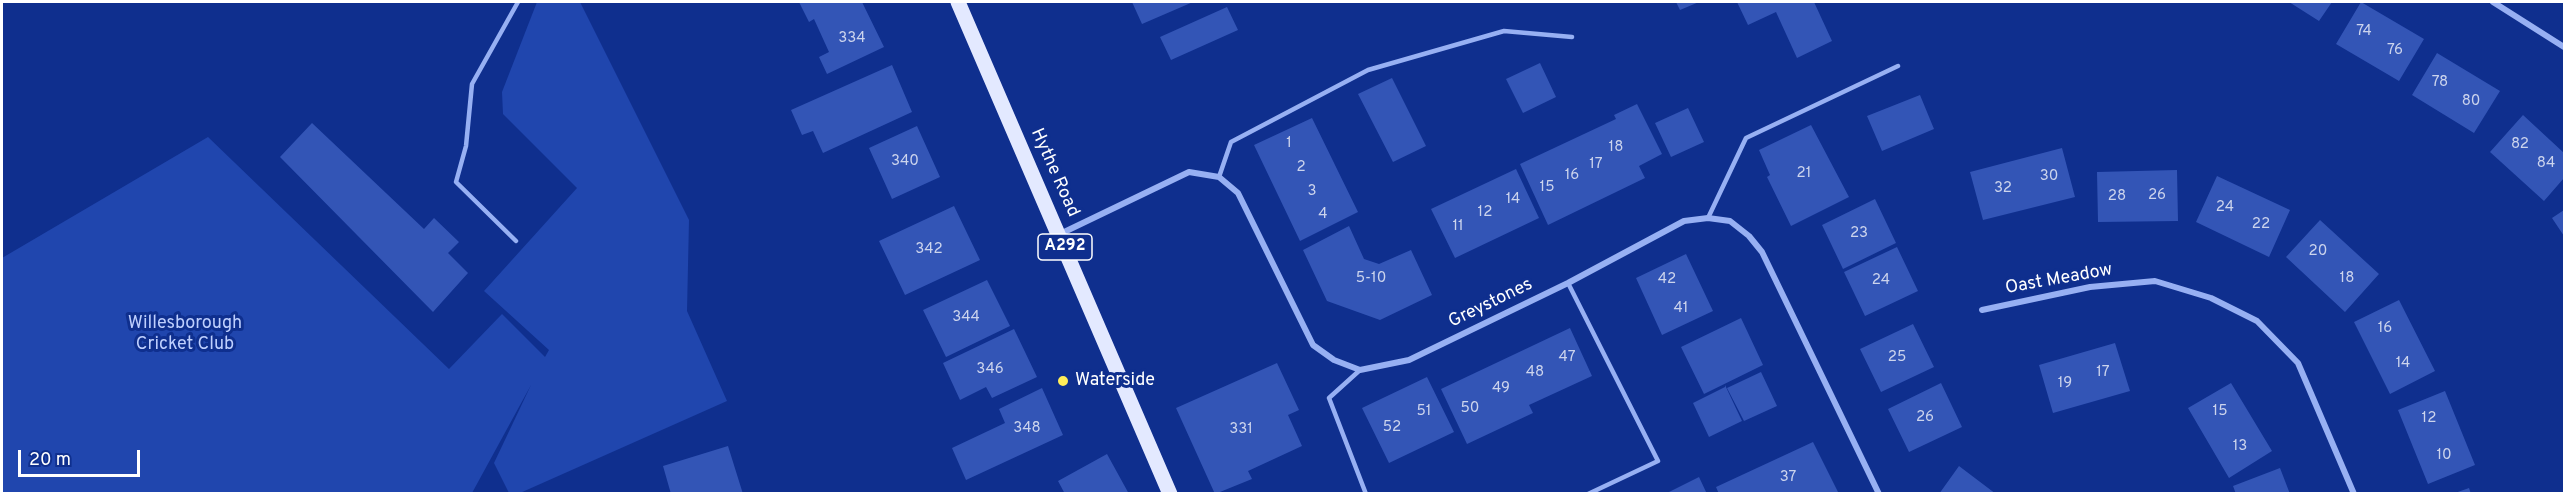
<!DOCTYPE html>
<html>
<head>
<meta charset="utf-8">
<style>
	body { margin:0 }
	#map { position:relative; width:2566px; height:495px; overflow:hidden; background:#0f2f8e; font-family:Overpass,sans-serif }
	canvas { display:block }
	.frame { position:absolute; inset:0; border:3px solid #fff; pointer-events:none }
	.scale { position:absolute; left:18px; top:450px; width:122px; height:27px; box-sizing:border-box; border:3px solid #fff; border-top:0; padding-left:8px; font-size:18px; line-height:21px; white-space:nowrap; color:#fff; -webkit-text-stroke:4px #0f2f8e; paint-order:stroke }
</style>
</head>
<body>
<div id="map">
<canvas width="2566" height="495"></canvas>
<div class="frame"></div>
<div class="scale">20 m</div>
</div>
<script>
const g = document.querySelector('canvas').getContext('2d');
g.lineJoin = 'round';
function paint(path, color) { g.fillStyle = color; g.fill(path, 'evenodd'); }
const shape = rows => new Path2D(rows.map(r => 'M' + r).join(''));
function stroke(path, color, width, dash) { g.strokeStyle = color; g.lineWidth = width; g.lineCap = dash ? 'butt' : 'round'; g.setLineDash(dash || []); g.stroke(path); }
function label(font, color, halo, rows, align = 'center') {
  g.font = font + ' Overpass,sans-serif'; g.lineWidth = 6; g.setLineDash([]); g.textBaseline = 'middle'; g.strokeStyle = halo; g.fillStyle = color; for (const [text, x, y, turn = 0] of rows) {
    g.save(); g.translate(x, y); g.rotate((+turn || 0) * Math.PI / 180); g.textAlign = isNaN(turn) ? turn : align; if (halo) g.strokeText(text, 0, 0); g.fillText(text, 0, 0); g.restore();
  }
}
paint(shape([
	[537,2,580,2,689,220,687,311,727,401,520,493,509,493,494,463,531,385,472,493,2,493,2,258,208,137,449,369,502,314,545,357,549,350,484,291,577,188,503,114,502,92]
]), '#2046ae');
paint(shape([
	[799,2,862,2,884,47,827,74,819,57,829,52,814,19,809,22],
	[1132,2,1193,2,1142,24],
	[1676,2,1699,2,1680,10],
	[1737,2,1814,2,1832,41,1797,58,1776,12,1748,25],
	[2289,2,2332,2,2319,21],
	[2361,2,2424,39,2399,81,2336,44],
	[1227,7,1238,30,1171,60,1160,37],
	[2437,53,2500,91,2474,133,2412,95],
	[1540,63,1556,97,1523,113,1506,79],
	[892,65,912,112,823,153,813,131,802,135,791,110],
	[1392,78,1426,146,1393,162,1358,94],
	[1920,95,1934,129,1882,151,1867,116],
	[1637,104,1662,154,1639,166,1645,178,1548,225,1520,164,1616,119,1614,115],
	[1688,108,1704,142,1671,157,1655,123],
	[2523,115,2564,153,2564,178,2544,201,2490,152],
	[1312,118,1358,212,1300,241,1254,145],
	[312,123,424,229,434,218,459,242,448,253,468,273,433,312,280,157],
	[1811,125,1849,197,1791,226,1767,177,1770,175,1759,150],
	[917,126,940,177,892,199,869,148],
	[2062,148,2075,197,1983,220,1970,172],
	[1516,169,1539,218,1455,258,1431,209],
	[2177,170,2178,221,2098,222,2097,172],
	[2217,176,2290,210,2269,257,2196,222],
	[1875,199,1896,243,1843,269,1822,225],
	[954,206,980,260,905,295,879,241],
	[2564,210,2564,236,2552,218],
	[2320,220,2379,274,2345,312,2286,257],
	[1349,226,1364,259,1379,264,1411,250,1432,295,1380,320,1327,301,1303,250],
	[1897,247,1918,291,1865,316,1844,272],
	[1686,254,1713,311,1662,335,1636,278],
	[987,280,1010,326,946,357,923,310],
	[2399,300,2435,371,2390,394,2354,322],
	[1741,318,1763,365,1704,394,1681,347],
	[1913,324,1934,367,1881,392,1860,349],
	[1570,328,1592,376,1529,405,1533,413,1467,444,1441,389],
	[1014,329,1037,377,992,398,986,387,960,400,943,363],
	[2115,343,2130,391,2053,413,2039,365],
	[1277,363,1299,410,1288,415,1302,446,1248,471,1252,479,1215,494,1176,408],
	[1761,372,1777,406,1744,421,1727,388],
	[1427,377,1454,432,1389,463,1362,408],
	[1941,383,1962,427,1909,452,1888,409],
	[2231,383,2272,451,2229,478,2188,408],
	[1725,385,1742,421,1709,437,1693,403,1725,387],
	[1042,388,1063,435,966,480,952,448,1005,423,999,409],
	[2445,391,2475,465,2428,484,2398,410],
	[1813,442,1839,494,1719,494,1716,487],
	[728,446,743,494,671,494,663,466],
	[1107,454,1129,494,1065,494,1058,481],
	[1959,466,1996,494,1939,494],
	[2280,468,2290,494,2236,494,2233,486],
	[1699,477,1707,494,1665,494],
	[2469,488,2471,494,2455,494,2455,493]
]), '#3355b6');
stroke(shape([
	[1219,177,1231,142,1368,70,1504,31,1572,37],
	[1708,218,1746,138,1898,66],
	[516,241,456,182,466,146,472,84,518,2],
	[1568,283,1658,461,1588,494],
	[1360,370,1329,398,1366,494]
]), '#97b0f3', 4.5);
stroke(shape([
	[2493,2,2564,47],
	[1060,234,1189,172,1219,177,1238,193,1313,345,1334,360,1360,370,1409,360,1568,283,1684,221,1708,218,1730,221,1749,236,1762,252,1879,494],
	[1982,310,2090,287,2155,281,2211,298,2257,321,2298,363,2354,494]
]), '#97b0f3', 6);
stroke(shape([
	[958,2,1170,494]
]), '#e3e9ff', 15);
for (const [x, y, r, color] of [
	[1063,381,6,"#ffed59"]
]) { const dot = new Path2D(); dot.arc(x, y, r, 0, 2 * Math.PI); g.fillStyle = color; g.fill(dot); stroke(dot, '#0f2f8e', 2); }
label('15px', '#ccd4ed', null, [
	["74",2364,32],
	["334",852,39],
	["76",2395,51],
	["78",2440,83],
	["80",2471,102],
	["1",1289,144],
	["82",2520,145],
	["18",1616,148],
	["340",905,162],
	["84",2546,164],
	["17",1596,165],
	["2",1301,168],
	["21",1804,174],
	["16",1572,176],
	["30",2049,177],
	["15",1547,188],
	["32",2003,189],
	["3",1312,192],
	["26",2157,196],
	["28",2117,197],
	["14",1513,200],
	["24",2225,208],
	["12",1485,213],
	["4",1323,215],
	["22",2261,225],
	["11",1458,227],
	["23",1859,234],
	["342",929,250],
	["20",2318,252],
	["5-10",1371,279],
	["18",2347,279],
	["42",1667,280],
	["24",1881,281],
	["41",1681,309],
	["344",966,318],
	["16",2385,329],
	["47",1567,358],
	["25",1897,358],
	["14",2403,364],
	["346",990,370],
	["48",1535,373],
	["17",2103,373],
	["19",2065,384],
	["49",1501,389],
	["50",1470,409],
	["51",1424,412],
	["15",2220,412],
	["26",1925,418],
	["12",2429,419],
	["52",1392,428],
	["348",1027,429],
	["331",1241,430],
	["13",2240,447],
	["10",2444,456],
	["37",1788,478]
]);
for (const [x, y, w] of [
	[1065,247,54]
]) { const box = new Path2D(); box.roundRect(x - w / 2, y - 13, w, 26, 4.5); g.fillStyle = '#0f2f8e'; g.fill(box); stroke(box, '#fff', 1.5); }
label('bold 16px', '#fff', null, [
	["A292",1065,247]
]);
label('18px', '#fff', '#0f2f8e', [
	["Hythe Road",1054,173,66],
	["Oast Meadow",2059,280,-10],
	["Greystones",1491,304,-26]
]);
label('18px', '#becffe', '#0f2f8e', [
	["Willesborough",185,324],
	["Cricket Club",185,345]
]);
label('18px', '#fff', '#0f2f8e', [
	["Waterside",1075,381]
], 'left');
</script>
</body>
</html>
